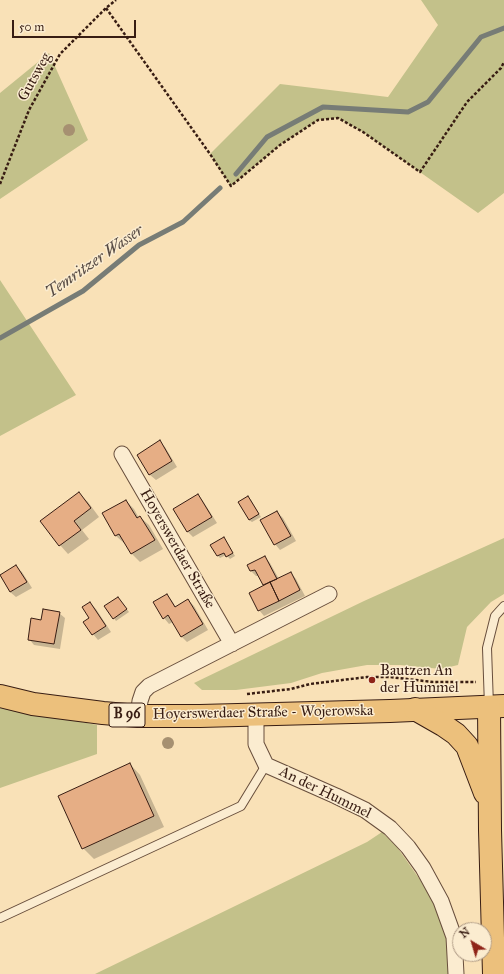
<!DOCTYPE html>
<html>
<head>
<meta charset="utf-8">
<style>
	body { margin:0 }
	#map { position:relative; width:504px; height:974px; overflow:hidden; background:#f9e1b7; font-family:"IM FELL Great Primer",serif }
	canvas { display:block }
	.north { position:absolute; left:452px; top:922px; width:40px; height:40px; box-sizing:border-box; background:#fbecd0; border:1px solid #ad9984; border-radius:50%; rotate:322deg; font-size:11px; font-weight:700; line-height:16px; text-align:center; color:#381d13 }
	.north::after { content:''; display:block; margin:auto; width:14px; height:18px; background:#8f2418; clip-path:polygon(50% 0,100% 100%,50% 72%,0 100%) }
	.scale { position:absolute; left:12px; top:20px; width:124px; height:18px; box-sizing:border-box; border:2px solid #381d13; border-top:0; padding-left:5px; font-size:12px; line-height:14px; white-space:nowrap; color:#381d13; -webkit-text-stroke:3px #fbecd0; paint-order:stroke }
</style>
</head>
<body>
<div id="map">
<canvas width="504" height="974"></canvas>
<div class="north">N</div>
<div class="scale">50 m</div>
</div>
<script>
const g = document.querySelector('canvas').getContext('2d');
g.lineJoin = 'round';
function paint(path, color) { g.fillStyle = color; g.fill(path, 'evenodd'); }
const shape = rows => new Path2D(rows.map(r => 'M' + r).join(''));
function stroke(path, color, width, dash) { g.strokeStyle = color; g.lineWidth = width; g.lineCap = dash ? 'butt' : 'round'; g.setLineDash(dash || []); g.stroke(path); }
function label(font, color, halo, rows, align = 'center') {
  g.font = font + ' "IM FELL Great Primer",serif'; g.lineWidth = 3; g.setLineDash([]); g.textBaseline = 'middle'; g.strokeStyle = halo; g.fillStyle = color; for (const [text, x, y, turn = 0] of rows) {
    g.save(); g.translate(x, y); g.rotate((+turn || 0) * Math.PI / 180); g.textAlign = isNaN(turn) ? turn : align; if (halo) g.strokeText(text, 0, 0); g.fillText(text, 0, 0); g.restore();
  }
}
paint(shape([
	[421,0,504,0,504,193,478,213,363,132,338,118,318,120,280,145,231,186,210,154,280,84,388,97,438,25],
	[49,53,88,140,0,199,0,93],
	[0,280,76,395,0,436],
	[504,538,504,594,491,602,467,627,458,665,441,669,400,665,367,665,322,673,291,683,236,690,202,690,194,683,364,601],
	[0,706,97,725,97,754,0,788],
	[382,832,397,847,435,901,447,934,448,974,95,974,367,842]
]), '#c3c18a');
paint(shape([
	[159,442,165,447,177,467,156,480,150,475,138,455],
	[79,494,88,502,99,517,82,530,89,539,68,554,60,545],
	[198,495,203,501,217,523,193,537,188,532,174,509],
	[248,497,251,500,261,517,252,522,249,520,239,503],
	[126,501,134,509,139,518,140,517,149,525,163,549,140,562,132,554,126,544,125,544,116,536,104,514],
	[277,512,283,518,296,541,280,550,275,544],
	[224,538,226,541,235,556,230,559,226,555,220,558,218,556,211,545],
	[265,557,270,563,279,579,291,573,296,579,305,596,264,616,259,610,264,586,259,576,256,576,250,570],
	[16,567,22,572,32,588,16,597,10,592],
	[167,595,172,601,176,607,188,600,194,606,208,630,187,642,181,636,173,622,169,624,164,618],
	[118,598,129,612,116,621,114,618],
	[90,603,96,609,111,632,98,640,93,634,90,618],
	[59,613,65,618,60,649,34,645,29,639,42,621],
	[130,764,140,775,164,827,94,859,83,848]
]), '#0003');
stroke(shape([
	[236,174,267,137,323,107,408,112,428,102,481,37,504,28],
	[0,338,83,291,139,245,183,222,220,188]
]), '#777c76', 5);
const building = shape([
	[160,440,172,461,149,475,137,455,160,440],
	[79,492,91,508,74,521,81,530,59,546,40,521,79,492],
	[198,494,212,517,187,532,173,509,198,494],
	[248,496,259,514,249,520,238,502,248,496],
	[126,500,137,518,140,516,155,540,131,554,119,534,115,536,102,513,126,500],
	[277,511,291,536,274,545,260,520,277,511],
	[224,537,233,553,226,557,224,553,217,556,210,545,224,537],
	[265,556,277,579,263,585,255,570,250,571,247,565,265,556],
	[16,565,27,582,10,592,0,575,16,565],
	[291,572,300,590,279,601,270,582,291,572],
	[270,582,279,601,258,611,249,593,270,582],
	[167,594,175,607,188,599,203,624,181,637,168,615,163,619,153,602,167,594],
	[118,597,127,609,113,619,104,606,118,597],
	[90,602,106,626,92,635,83,622,89,618,82,607,90,602],
	[43,609,60,612,54,644,28,640,31,618,41,620,43,609],
	[130,763,154,816,82,849,58,796,130,763]
]);
paint(building, '#e6ae85');
stroke(building, '#381d13', 1);
const service = shape([
	[489,706,487,648,495,616,504,606],
	[0,918,241,806,266,765]
]);
const minor = shape([
	[122,454,232,644],
	[256,714,256,744,266,765,336,796,365,810,390,828,408,847,423,868,441,901,454,937,456,974],
	[138,716,140,701,143,692,149,686,329,594]
]);
const primary = shape([
	[0,696,33,704,103,713,138,716,200,716,390,711,504,706]
]);
const motorway = shape([
	[489,707,490,830,494,974],
	[415,709,443,725,456,734,467,746,485,793]
]);
stroke(service, '#684e3c', 10);
stroke(minor, '#684e3c', 17);
stroke(primary, '#381d13', 24);
stroke(motorway, '#381d13', 24);
stroke(shape([
	[106,8,210,154,231,186,280,145,318,120,338,118,363,132,420,172,467,102,501,68,504,62],
	[0,184,29,110,60,54,106,8,116,0],
	[247,694,291,689,310,684,367,677,390,677,433,682,476,682]
]), '#381d13', 2.5, [3, 2]);
stroke(service, '#fbecd0', 8);
stroke(minor, '#fbecd0', 15);
stroke(primary, '#ecc07c', 22);
stroke(motorway, '#ecc07c', 22);
g.fillStyle = '#a69071';
for (const [x, y] of [
	[69,130],
	[168,743]
]) { g.beginPath(); g.arc(x, y, 6, 0, 2 * Math.PI); g.fill(); }
for (const [x, y, r, color] of [
	[372,680,4,"#8f2418"]
]) { const dot = new Path2D(); dot.arc(x, y, r, 0, 2 * Math.PI); g.fillStyle = color; g.fill(dot); stroke(dot, '#fbecd0', 1.5); }
for (const [x, y, w] of [
	[127,715,36]
]) { const box = new Path2D(); box.roundRect(x - w / 2, y - 12, w, 24, 3); g.fillStyle = '#fbecd0'; g.fill(box); stroke(box, '#381d13', 1); }
label('bold 14px', '#381d13', null, [
	["B 96",127,715]
]);
label('15px', '#381d13', '#fbecd0', [
	["Gutsweg",35,77,-61],
	["Hoyerswerdaer Straße",177,549,60],
	["Hoyerswerdaer Straße - Wojerowska",263,713,-1],
	["An der Hummel",325,793,26]
]);
label('15px', '#381d13', '#fbecd0', [
	["Bautzen An",380,671],
	["der Hummel",380,688]
], 'left');
label('italic 16px', '#584c45', '#fbecd0', [
	["Temritzer Wasser",95,262,-35]
]);
</script>
</body>
</html>
